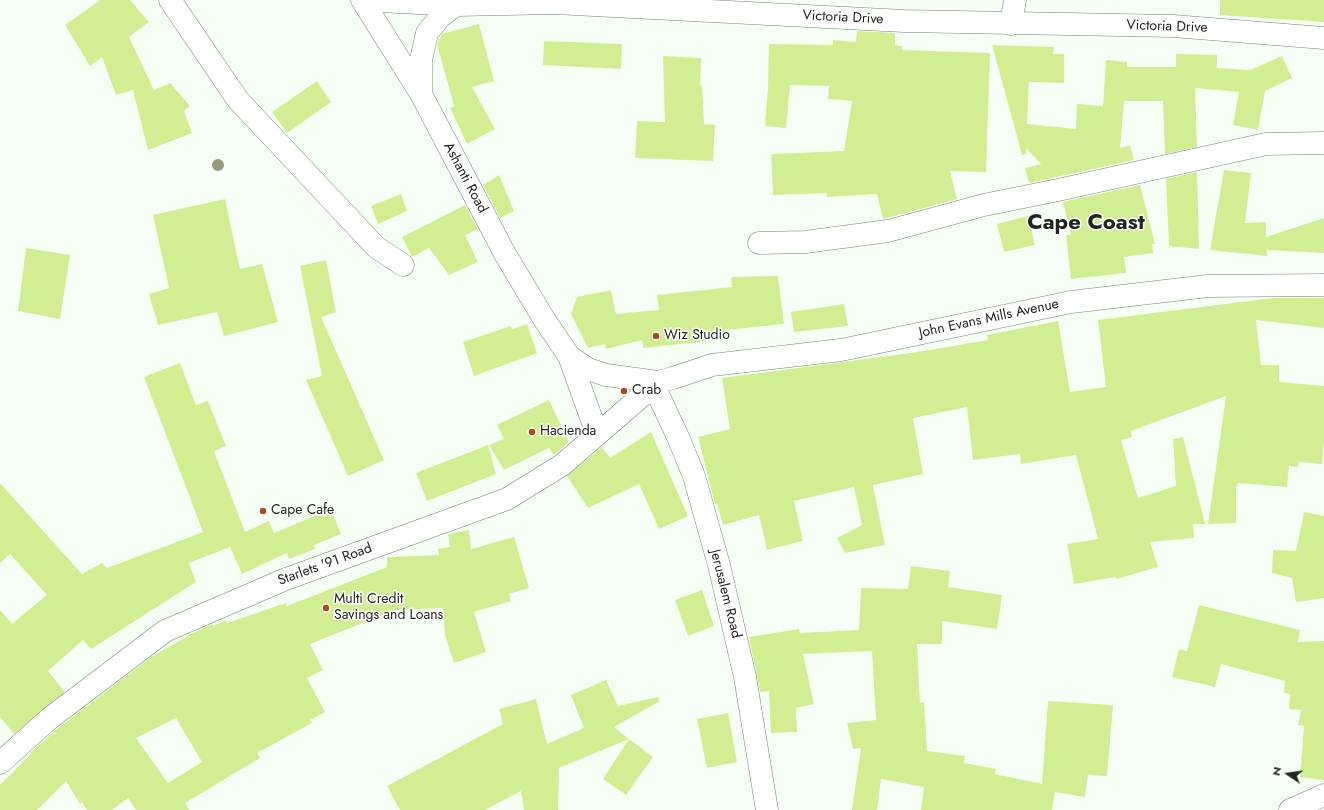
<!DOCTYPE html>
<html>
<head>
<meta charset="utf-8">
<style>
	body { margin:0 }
	#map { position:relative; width:1324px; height:810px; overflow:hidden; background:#f5fff4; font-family:Jost,sans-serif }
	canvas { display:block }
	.north { position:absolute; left:1268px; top:754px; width:40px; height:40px; -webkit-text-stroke:3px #fff; paint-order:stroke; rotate:283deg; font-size:11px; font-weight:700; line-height:16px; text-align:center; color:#20261f }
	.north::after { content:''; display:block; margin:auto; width:14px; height:18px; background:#20261f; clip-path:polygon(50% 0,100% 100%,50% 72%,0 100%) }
</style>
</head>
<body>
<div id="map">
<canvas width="1324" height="810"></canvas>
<div class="north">N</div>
</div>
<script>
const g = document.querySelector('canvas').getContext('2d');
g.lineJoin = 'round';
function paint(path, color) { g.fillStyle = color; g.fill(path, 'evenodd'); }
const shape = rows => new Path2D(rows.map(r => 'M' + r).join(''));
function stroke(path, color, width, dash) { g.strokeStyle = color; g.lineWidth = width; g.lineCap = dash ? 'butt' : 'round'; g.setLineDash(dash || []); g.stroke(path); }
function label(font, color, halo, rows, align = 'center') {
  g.font = font + ' Jost,sans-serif'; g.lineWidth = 3; g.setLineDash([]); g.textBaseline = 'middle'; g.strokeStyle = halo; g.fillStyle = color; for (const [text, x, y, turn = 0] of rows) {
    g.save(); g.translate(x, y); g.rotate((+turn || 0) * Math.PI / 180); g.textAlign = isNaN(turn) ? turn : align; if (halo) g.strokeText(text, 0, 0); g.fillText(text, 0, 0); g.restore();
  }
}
paint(shape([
	[100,0,130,0,149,22,129,37,154,90,170,83,190,106,184,111,192,133,148,150,133,90,116,95,102,57,90,66,65,25],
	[1220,0,1324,0,1324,22,1220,15],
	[479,24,494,81,472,87,495,129,467,144,450,108,454,106,437,44,442,34],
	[857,31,895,33,895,45,902,46,902,50,990,53,986,172,950,171,957,199,883,219,877,194,826,197,827,193,773,195,771,154,844,151,852,101,828,99,829,86,790,85,786,128,765,126,768,88,769,44,833,45,833,40,856,42],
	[544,41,622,44,621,69,543,65],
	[992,45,1054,47,1053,54,1064,54,1064,83,1029,82,1027,124,1076,129,1077,104,1103,106,1106,60,1127,62,1127,67,1176,67,1176,54,1217,55,1217,68,1250,70,1282,56,1292,78,1265,91,1258,130,1233,125,1239,92,1195,88,1197,147,1165,154,1163,101,1124,101,1120,148,1130,145,1134,160,1029,183,1025,168,1041,164,1026,148,1026,154,1022,155],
	[663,56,701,58,700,86,702,85,704,124,715,125,713,161,635,158,637,121,665,122],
	[317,81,331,102,287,133,272,112],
	[1224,170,1251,173,1245,223,1266,222,1266,237,1324,218,1324,253,1267,250,1267,256,1210,250],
	[1197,172,1199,249,1169,246,1166,179],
	[499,175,514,211,500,218,483,185],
	[1140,185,1155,244,1152,244,1153,253,1124,257,1126,273,1071,279,1066,235,1071,235,1063,202],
	[401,194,407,211,378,224,371,206],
	[225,199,240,269,262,264,278,322,224,336,217,312,158,325,149,294,169,288,153,215],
	[465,205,478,229,465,235,478,262,449,275,429,248,412,257,402,237],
	[1028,216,1035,245,1004,252,997,224],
	[26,248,70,255,60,319,18,311],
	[326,260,336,312,321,317,384,460,348,476,306,380,322,376,300,266],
	[778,276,784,324,726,330,727,339,643,348,642,340,606,349,605,344,588,348,571,314,577,297,611,290,616,314,659,310,657,295,732,287,731,277],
	[1273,298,1324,298,1324,328,1256,320,1261,365,1279,365,1279,382,1324,386,1324,439,1322,464,1299,462,1298,467,1289,466,1287,487,1238,483,1238,486,1236,486,1236,523,1208,524,1226,396,1131,431,1132,437,1121,440,1138,498,1176,486,1173,439,1183,437,1205,524,1193,524,1194,538,1150,542,1158,567,1116,579,1116,577,1074,584,1067,544,1098,539,1076,455,1021,464,1020,454,973,460,967,407,913,418,923,474,873,485,885,545,845,553,837,538,862,525,854,487,794,501,803,541,767,550,759,515,723,525,717,503,715,504,698,437,730,429,722,378,918,352,988,340,987,335,1058,321,1070,392,1106,387,1098,320],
	[844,304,848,326,794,332,791,312],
	[527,324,537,353,474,376,463,342,511,326,512,329],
	[180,363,196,405,208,401,226,446,214,451,245,532,269,521,274,533,331,509,341,534,314,545,315,549,289,559,287,553,242,574,230,547,189,563,196,582,91,649,83,640,48,671,65,692,14,734,0,717,0,610,12,624,47,595,10,554,0,563,0,483,82,574,102,563,107,568,203,532,144,377],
	[549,400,569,442,554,455,549,448,504,470,489,445,504,439,497,425],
	[651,432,688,516,659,529,639,484,588,508,567,476,602,447,610,458],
	[488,445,496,474,427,501,416,473],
	[1304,512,1324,516,1324,598,1296,602,1292,578,1272,573,1273,550,1296,551],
	[469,530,471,549,514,537,529,588,509,594,511,601,474,612,486,652,454,663,445,636,443,608,395,610,310,644,323,670,307,678,325,712,310,720,312,723,257,753,260,758,185,803,189,810,136,810,128,798,112,810,87,810,82,802,80,804,66,781,37,810,0,810,0,785,31,754,30,753,57,729,151,657,197,631,212,624,213,626,226,620,227,623,286,603,287,606,387,567,387,557,439,555,438,549,450,547,448,534],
	[176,718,202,762,168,783,136,738],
	[911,566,950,571,948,587,1002,595,997,629,942,621,942,644,917,644,920,703,924,702,927,751,965,756,964,763,996,769,995,774,1042,784,1048,701,1113,705,1107,776,1088,775,1085,797,1055,792,1052,810,921,810,924,787,881,779,877,810,852,810,861,748,853,749,847,723,876,720,872,651,803,654,814,704,796,708,797,732,771,733,769,691,760,692,749,637,799,629,800,633,859,630,861,588,908,589],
	[702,590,714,626,688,636,675,600],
	[1199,605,1300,630,1298,642,1324,641,1324,780,1300,777,1304,726,1298,725,1301,710,1289,709,1290,694,1284,693,1285,681,1221,664,1215,687,1172,677,1179,649,1187,651],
	[606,680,618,706,658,697,660,701,614,727,629,739,559,768,558,810,524,810,521,791,485,810,400,810,387,786,503,724,499,709,536,699,547,744,584,728,571,695],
	[728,713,737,762,707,768,697,719],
	[629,739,653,757,626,795,603,779]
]), '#d2ee92');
const minor = shape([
	[170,0,238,100,376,247,403,265],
	[1011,24,1015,0],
	[759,243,805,242,888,231,984,205,1058,190,1266,144,1324,143],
	[654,386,678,437,694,476,719,565,745,677,767,810],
	[1290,810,1324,795]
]);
const tertiary = shape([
	[362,0,421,94,505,254,544,319,569,356,588,369,606,375,658,382,673,378,712,365,841,350,1071,302,1208,286,1324,285],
	[362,0,456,5,555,3,904,21,1173,26,1324,38],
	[421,94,421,60,427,33,440,17,456,5],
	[569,356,597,434],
	[0,763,49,719,165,631,286,579,507,499,562,465,658,382]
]);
stroke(minor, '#768575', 23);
stroke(tertiary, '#768575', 23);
stroke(minor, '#fff', 22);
stroke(tertiary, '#fff', 22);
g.fillStyle = '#989a7e';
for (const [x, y] of [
	[218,165]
]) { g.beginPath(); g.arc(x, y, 6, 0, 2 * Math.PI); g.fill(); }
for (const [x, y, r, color] of [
	[656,336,4,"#af491e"],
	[624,391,4,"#af491e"],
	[532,432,4,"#af491e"],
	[263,511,4,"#af491e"],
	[326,608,4,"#af491e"]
]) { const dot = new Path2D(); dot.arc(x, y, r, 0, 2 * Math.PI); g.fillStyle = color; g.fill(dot); stroke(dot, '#fff', 1.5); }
label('14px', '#20261f', '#fff', [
	["Victoria Drive",843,18,3],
	["Victoria Drive",1167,27,2],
	["Ashanti Road",465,178,62],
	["John Evans Mills Avenue",989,319,-12],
	["Starlets '91 Road",325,565,-20],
	["Jerusalem Road",725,594,76]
]);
label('14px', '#20261f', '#fff', [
	["Wiz Studio",664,336],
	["Crab",632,391],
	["Hacienda",540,432],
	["Cape Cafe",271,511],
	["Multi Credit",334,600],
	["Savings and Loans",334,616]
], 'left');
label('bold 22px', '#20261f', '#fff', [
	["Cape Coast",1086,224]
]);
</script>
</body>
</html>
